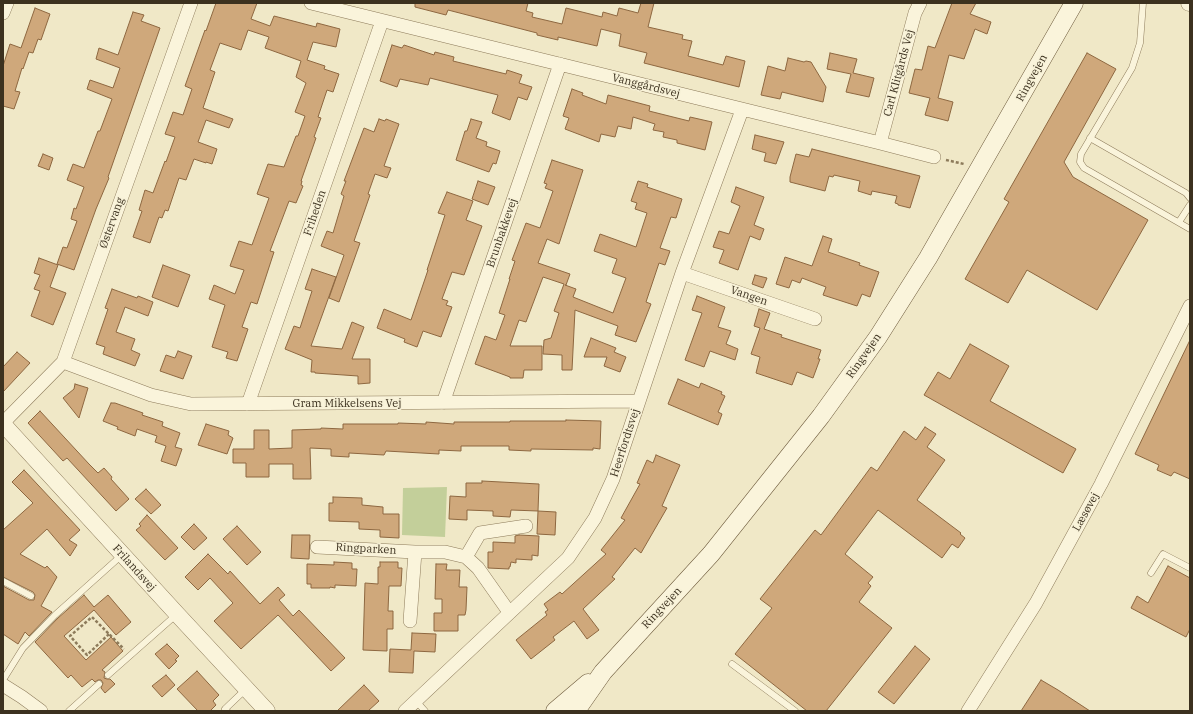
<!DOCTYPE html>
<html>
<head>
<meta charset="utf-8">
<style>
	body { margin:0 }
	#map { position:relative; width:1193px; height:714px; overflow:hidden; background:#f0e8c7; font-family:"IBM Plex Serif",serif }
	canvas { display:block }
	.frame { position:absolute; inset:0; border:4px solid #3c311f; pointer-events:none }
</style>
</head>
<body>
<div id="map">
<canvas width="1193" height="714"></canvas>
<div class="frame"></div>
</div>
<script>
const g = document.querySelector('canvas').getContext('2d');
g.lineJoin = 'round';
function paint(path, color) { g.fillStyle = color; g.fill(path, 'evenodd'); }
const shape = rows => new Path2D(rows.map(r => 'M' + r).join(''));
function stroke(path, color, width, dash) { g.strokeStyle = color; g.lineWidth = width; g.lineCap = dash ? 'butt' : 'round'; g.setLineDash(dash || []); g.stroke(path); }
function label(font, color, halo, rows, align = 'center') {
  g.font = font + ' "IBM Plex Serif",serif'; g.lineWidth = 3; g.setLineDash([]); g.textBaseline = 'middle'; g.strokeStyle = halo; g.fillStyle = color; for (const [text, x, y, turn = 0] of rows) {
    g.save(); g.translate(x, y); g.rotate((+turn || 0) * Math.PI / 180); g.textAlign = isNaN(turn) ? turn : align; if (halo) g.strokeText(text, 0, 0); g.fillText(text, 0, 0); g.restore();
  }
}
paint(shape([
	[447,487,445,537,402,535,403,488]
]), '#c3cf9a');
const building = shape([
	[216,3,257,3,251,19,270,26,274,16,316,27,317,23,340,29,336,47,313,42,307,60,325,66,324,69,339,74,333,92,327,90,318,117,321,118,314,137,316,138,301,181,302,181,301,185,303,186,296,203,289,201,270,251,274,252,257,304,251,302,242,327,248,329,237,361,226,358,228,352,212,347,225,305,209,299,214,285,235,294,244,270,230,266,239,241,252,245,269,198,257,194,268,164,284,167,296,136,298,136,305,116,295,112,306,83,296,77,301,61,265,48,269,37,248,30,241,50,220,43,210,70,215,72,203,108,233,119,229,128,206,120,198,142,217,149,212,164,206,162,206,163,194,159,186,180,179,178,168,211,165,210,162,218,159,217,150,243,133,237,142,211,139,210,145,190,153,193,165,161,166,162,175,137,165,134,173,112,183,115,192,89,185,86,205,30,206,31,216,3],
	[415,3,528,3,526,11,533,13,532,17,562,24,566,8,602,17,603,12,617,16,619,8,638,13,641,3,654,3,648,27,683,35,682,39,692,41,688,56,723,65,726,56,745,61,739,87,644,63,647,53,619,46,621,34,601,29,597,46,558,37,558,40,537,35,537,33,448,10,446,15,415,7,415,3],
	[952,3,976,3,970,14,991,22,987,34,975,29,964,59,949,55,938,98,953,102,948,121,925,115,930,98,909,93,915,69,922,70,928,46,935,48,952,3],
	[35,8,50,14,41,40,38,39,33,53,29,52,23,69,22,68,15,91,20,92,14,109,3,106,3,66,10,44,21,48,35,8],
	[133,12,144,15,141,21,160,28,108,177,109,178,96,209,74,270,57,264,63,247,67,248,77,221,71,219,74,208,76,209,84,187,67,180,73,164,84,168,98,131,100,131,112,99,87,89,90,80,113,88,120,68,96,59,99,48,118,55,133,12],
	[392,45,402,48,404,45,434,55,435,52,454,57,453,61,506,74,507,70,522,75,519,83,532,87,527,100,518,97,510,120,492,113,498,95,430,78,428,85,400,79,397,87,380,81,392,45],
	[830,53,857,59,853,73,874,78,869,97,846,92,851,74,827,69,830,53],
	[1087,53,1116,69,1064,162,1073,177,1148,220,1097,310,1027,270,1008,303,965,279,1009,202,1004,199,1087,53],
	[788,58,804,62,806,61,811,62,826,87,823,102,782,92,780,99,761,95,768,66,785,71,788,58],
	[572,89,583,93,582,95,606,104,608,95,650,106,649,111,689,121,690,117,712,122,705,150,677,143,677,140,663,137,664,132,653,130,655,124,633,117,631,129,618,126,615,137,601,134,599,142,565,129,569,118,563,116,572,89],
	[379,119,385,121,386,119,399,124,384,166,391,168,387,178,375,174,368,194,370,195,354,241,360,243,339,302,329,298,344,255,321,246,327,231,333,233,344,196,341,194,346,181,344,181,364,128,374,132,379,119],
	[471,119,482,122,476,138,487,142,486,146,500,151,496,164,493,163,489,172,456,160,465,131,467,131,471,119],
	[755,135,784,142,776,164,764,161,766,153,752,149,755,135],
	[812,149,920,176,910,208,898,205,898,204,895,203,897,196,872,191,871,195,858,191,860,181,834,175,833,177,829,176,825,191,790,182,790,177,796,154,809,157,812,149],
	[43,154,53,158,49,170,38,166,43,154],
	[552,160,583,170,559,244,547,239,538,263,570,274,566,285,565,285,576,289,573,297,613,313,626,278,612,273,617,259,594,251,600,234,636,247,647,213,635,209,637,203,631,201,638,181,648,184,647,187,682,199,676,218,671,217,660,248,670,251,665,265,659,263,646,302,651,304,636,342,615,335,618,326,575,310,572,370,562,370,562,355,543,354,544,340,551,338,559,313,554,311,564,284,543,277,526,322,519,320,510,346,542,346,542,370,524,370,523,378,510,378,510,377,475,364,485,336,496,340,505,315,499,313,510,279,509,279,515,261,512,260,526,223,540,228,553,191,545,188,547,184,544,183,552,160],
	[478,181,495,187,488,205,472,199,478,181],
	[736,187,764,197,754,225,764,229,760,240,750,236,738,270,719,263,724,250,713,247,719,231,729,234,740,206,731,202,736,187],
	[447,192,473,201,466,220,482,226,464,275,452,272,442,299,448,301,446,305,452,307,441,337,423,331,417,347,404,342,405,339,377,328,384,309,411,320,428,270,427,270,445,215,438,213,447,192],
	[823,236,832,239,828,252,860,263,859,265,879,272,870,297,862,294,857,306,823,295,826,287,802,278,800,283,792,280,789,288,776,284,785,257,812,266,823,236],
	[39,258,58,265,50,287,66,293,53,325,31,316,40,291,34,289,40,275,34,273,39,258],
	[163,265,190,275,178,307,152,297,163,265],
	[312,269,336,277,311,346,342,349,352,322,364,327,352,359,370,359,370,383,358,384,358,376,315,373,315,372,311,372,312,360,285,349,294,326,300,328,312,291,305,289,312,269],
	[755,275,767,278,763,288,752,284,755,275],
	[112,289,137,298,138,296,153,302,148,316,125,307,116,332,135,339,131,350,140,354,135,366,103,354,105,347,96,344,108,309,105,308,112,289],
	[697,296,725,307,718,327,731,331,726,344,738,349,735,360,710,351,704,367,685,360,702,313,692,310,697,296],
	[759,309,770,313,764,329,782,335,781,337,821,350,818,359,820,359,813,378,797,372,792,385,756,373,760,357,751,354,760,328,754,326,759,309],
	[591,338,616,348,614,352,626,357,620,372,604,366,607,357,584,357,591,338],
	[1190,340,1190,479,1174,472,1171,476,1157,470,1159,465,1135,454,1190,340],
	[970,344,1009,366,990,401,1076,449,1063,473,924,395,938,372,950,379,970,344],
	[178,351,192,356,183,379,160,371,166,355,175,358,178,351],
	[17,352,30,363,3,392,3,367,17,352],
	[678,379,699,388,701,383,722,392,721,394,725,396,718,412,722,414,718,425,668,404,678,379],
	[75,384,88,388,79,418,63,398,74,389,75,384],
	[111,403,115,403,143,413,142,415,163,422,162,426,180,433,175,447,182,449,176,466,161,461,166,446,155,442,157,436,137,429,135,436,117,429,118,427,103,421,111,403],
	[40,411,89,464,98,473,104,468,112,477,111,479,129,499,116,511,67,458,63,461,28,423,40,411],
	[566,420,601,421,600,449,593,448,593,450,531,449,531,451,509,450,509,446,461,446,461,451,439,450,439,454,386,451,384,455,349,453,349,457,331,456,331,449,310,448,311,479,293,479,293,464,269,464,269,477,246,477,246,463,233,463,233,449,254,449,254,430,269,430,269,449,292,448,292,430,321,429,321,428,343,429,343,424,398,424,398,423,426,424,426,422,454,424,454,422,510,422,510,421,566,421,566,420],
	[206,424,229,431,228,435,233,438,227,454,198,445,206,424],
	[925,427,936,434,927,447,945,460,917,500,961,533,960,534,965,538,958,548,952,544,942,558,878,510,845,554,873,577,868,583,871,586,859,602,892,628,826,711,807,711,735,654,772,608,760,599,815,530,821,535,871,467,877,471,904,431,916,440,925,427],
	[656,455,680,465,662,506,667,508,641,553,635,548,612,577,615,579,583,609,599,630,587,639,574,621,553,637,555,640,531,659,516,640,547,615,545,612,548,610,544,604,560,592,562,594,606,554,601,550,625,520,621,518,640,484,637,483,647,460,653,463,656,455],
	[24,470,80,530,69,540,77,545,70,556,47,529,20,554,45,568,47,566,57,577,41,606,52,612,29,636,25,632,18,644,3,634,3,586,29,600,34,600,35,595,33,592,3,577,3,530,33,503,12,482,24,470],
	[482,481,539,484,538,511,556,512,555,535,537,534,538,511,511,510,510,517,493,516,493,511,467,510,467,520,449,519,450,496,466,497,466,483,482,483,482,481],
	[146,489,161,505,151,514,135,499,146,489],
	[333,497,362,498,362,505,383,507,383,514,399,514,399,538,380,537,380,530,359,529,359,522,329,521,329,503,333,503,333,497],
	[147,515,178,548,165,560,136,530,141,526,139,524,147,515],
	[194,524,207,538,194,550,181,537,194,524],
	[237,526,261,552,247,565,223,539,237,526],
	[292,535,310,535,309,559,291,558,292,535],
	[519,535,539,536,538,556,532,555,532,560,516,559,516,563,511,562,510,567,509,567,509,569,488,568,488,552,493,552,493,542,515,543,515,536,519,535],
	[208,554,228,574,230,571,260,604,278,587,285,595,279,600,293,616,299,610,345,658,331,671,278,615,241,649,214,621,233,603,210,578,198,590,185,577,208,554],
	[334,562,352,563,352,569,357,569,356,586,335,585,335,588,330,587,330,588,311,588,311,584,307,584,307,564,334,565,334,562],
	[380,562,398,562,398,568,402,568,401,586,389,586,388,611,393,611,393,629,387,629,387,651,363,650,365,583,378,584,378,567,380,567,380,562],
	[436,564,447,564,446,570,460,570,459,587,467,587,466,610,465,615,458,615,458,631,434,631,434,613,442,613,442,599,435,599,436,564],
	[1168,566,1190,578,1190,629,1186,637,1131,608,1137,596,1148,603,1168,566],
	[84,595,94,607,108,595,131,622,116,635,94,610,64,636,86,660,111,637,123,651,102,670,105,672,104,678,107,679,110,679,115,684,105,693,101,688,103,683,101,680,98,680,95,682,92,679,82,687,71,675,68,678,35,642,58,618,84,595],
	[412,633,436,634,435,652,414,651,413,673,389,672,390,649,411,650,412,633],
	[167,644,179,656,175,660,177,661,169,669,155,654,167,644],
	[915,646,930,659,894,704,878,692,915,646],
	[197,671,219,695,213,701,216,705,210,711,198,711,177,689,197,671],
	[166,675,175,685,162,697,152,686,166,675],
	[1041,680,1058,690,1090,711,1021,711,1041,680],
	[364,685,379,701,368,711,337,711,364,685]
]);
paint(building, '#cfa87b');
stroke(building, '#8d6740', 1);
const service = shape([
	[1143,3,1140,43,1132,68,1081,154,1080,162,1084,168,1190,229],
	[1090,138,1186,193,1190,198],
	[1179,222,1190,205],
	[1151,573,1163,554,1190,568],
	[3,581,31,596],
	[732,664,795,711],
	[108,675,176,615],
	[3,680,23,648,55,615,122,555],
	[416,701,425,711],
	[69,711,99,684],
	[227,711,225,709,246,689]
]);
const minor = shape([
	[311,3,880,143,934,157],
	[3,13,7,3],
	[880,143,915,13,920,3],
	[682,273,815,319],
	[63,362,151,395,191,404,639,401],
	[443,403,560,64],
	[248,404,382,21],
	[3,423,63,362,191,3],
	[317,547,415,552,445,552,466,557,478,568,509,612],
	[466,557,480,533,526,526],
	[410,621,415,552],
	[3,685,22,697,41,711],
	[405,711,568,558,595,518,613,479,682,273,742,110],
	[968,711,1036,603,1101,484,1190,306]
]);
const tertiary = shape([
	[1189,3,1190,3],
	[3,424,177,614,267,711]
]);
const secondary = shape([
	[555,711,588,683],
	[574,711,580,705,603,672,711,554,821,416,878,337,928,258,1074,3]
]);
stroke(service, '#8d7b5b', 7);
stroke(minor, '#8d7b5b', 14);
stroke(tertiary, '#8d7b5b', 17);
stroke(secondary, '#6f5c3e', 19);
stroke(shape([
	[946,160,964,164],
	[109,634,87,655,70,636,92,617,124,649]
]), '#8d7b5b', 2.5, [3, 2]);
stroke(service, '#faf4db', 6);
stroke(minor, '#faf4db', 13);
stroke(tertiary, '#faf4db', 16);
stroke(secondary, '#faf4db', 18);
label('11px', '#3c311f', '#f7f1d7', [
	["Carl Klitgårds Vej",899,73,-75],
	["Ringvejen",1032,78,-61],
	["Vanggårdsvej",646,86,14],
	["Friheden",315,213,-71],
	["Østervang",112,223,-70],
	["Brunbakkevej",502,233,-71],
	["Vangen",749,296,19],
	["Ringvejen",864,356,-55],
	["Gram Mikkelsens Vej",347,404],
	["Heerfordtsvej",625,443,-72],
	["Læsøvej",1086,512,-61],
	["Ringparken",366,549,3],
	["Frilandsvej",134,568,48],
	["Ringvejen",662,608,-47]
]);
</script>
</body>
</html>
